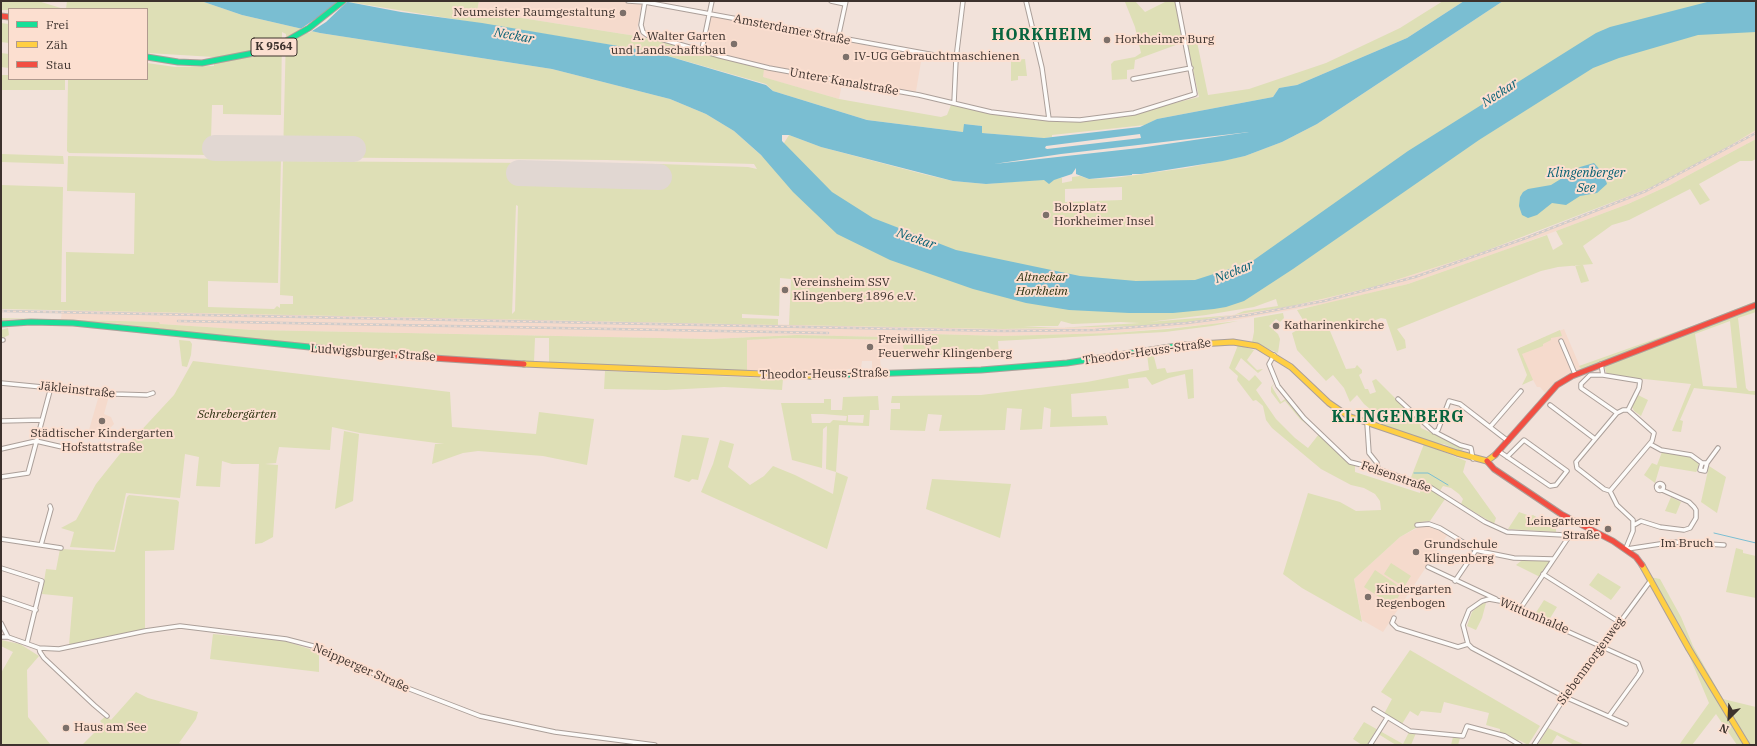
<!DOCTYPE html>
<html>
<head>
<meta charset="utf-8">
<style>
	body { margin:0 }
	#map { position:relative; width:1757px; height:746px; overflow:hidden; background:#f2e2da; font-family:"IBM Plex Serif",serif }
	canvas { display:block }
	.frame { position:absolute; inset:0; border:2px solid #3d322d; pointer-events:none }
	.legend { position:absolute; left:8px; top:8px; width:140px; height:72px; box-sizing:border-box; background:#fcdfd0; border:1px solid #b09a8f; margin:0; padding:5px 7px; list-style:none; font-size:12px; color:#3d322d }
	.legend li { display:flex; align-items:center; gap:8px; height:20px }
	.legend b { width:20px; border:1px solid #b09a8f }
	.north { position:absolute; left:1709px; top:698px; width:40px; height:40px; -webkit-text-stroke:3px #fcdfd0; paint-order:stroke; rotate:204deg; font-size:11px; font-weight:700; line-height:16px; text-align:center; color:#3d322d }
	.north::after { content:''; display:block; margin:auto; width:14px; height:18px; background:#3d322d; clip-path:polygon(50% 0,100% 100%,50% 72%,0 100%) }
</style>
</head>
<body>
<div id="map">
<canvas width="1757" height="746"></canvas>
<div class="frame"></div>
<ul class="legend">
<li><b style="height:5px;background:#16e098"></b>Frei</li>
<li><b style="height:5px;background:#ffcf43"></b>Zäh</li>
<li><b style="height:5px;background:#f24e42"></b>Stau</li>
</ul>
<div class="north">N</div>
</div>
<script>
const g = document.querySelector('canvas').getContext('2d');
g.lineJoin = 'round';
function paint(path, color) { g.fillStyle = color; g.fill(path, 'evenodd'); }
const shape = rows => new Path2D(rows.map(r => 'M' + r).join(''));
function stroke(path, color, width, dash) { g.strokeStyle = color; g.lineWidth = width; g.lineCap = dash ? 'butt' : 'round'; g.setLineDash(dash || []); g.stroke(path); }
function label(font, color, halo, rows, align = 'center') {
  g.font = font + ' "IBM Plex Serif",serif'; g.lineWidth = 4; g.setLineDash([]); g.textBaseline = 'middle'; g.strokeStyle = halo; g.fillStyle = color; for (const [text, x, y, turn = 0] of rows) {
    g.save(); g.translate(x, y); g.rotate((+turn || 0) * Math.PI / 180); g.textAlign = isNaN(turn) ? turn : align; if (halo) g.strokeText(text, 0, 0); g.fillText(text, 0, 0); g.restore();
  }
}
paint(shape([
	[479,1,642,1,636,36,477,11],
	[710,15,922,56,915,97,842,84,839,99,762,77,763,69,702,52],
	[1756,130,1756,139,1670,185,1628,204,1516,246,1408,284,1330,303,1212,324,1112,333,1003,336,930,334,930,338,797,335,711,339,253,330,160,324,159,322,61,319,62,310,1003,329,1141,326,1187,322,1292,306,1377,286,1480,253,1595,211,1731,145],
	[1564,329,1581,369,1557,381,1545,393,1540,387,1537,387,1533,380,1530,381,1517,349],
	[785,338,904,340,904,357,880,358,881,369,872,369,872,361,862,361,861,368,801,373,747,372,747,340],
	[99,395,109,396,104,414,111,417,114,424,100,439,94,437,87,437],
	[1421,526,1430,527,1448,534,1383,632,1362,620,1354,579,1400,537]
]), '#f5dacc');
paint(shape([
	[1,1,38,1,64,9,1,10],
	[67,1,201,1,242,15,320,33,552,69,670,99,706,114,734,131,763,157,784,143,789,135,821,147,923,174,953,181,986,184,1062,178,1062,183,1072,181,1072,177,1080,176,1089,179,1114,178,1186,168,1245,156,1282,142,1317,124,1503,1,1756,1,1756,130,1731,145,1652,187,1480,253,1377,286,1292,306,1187,322,1141,326,1003,329,789,325,791,279,780,278,779,316,742,314,742,318,778,319,778,325,1,309,1,185,63,187,61,302,66,302,66,252,134,254,135,193,67,191,68,156,279,160,281,161,278,283,208,281,208,307,274,309,277,306,280,308,280,304,293,304,293,296,280,295,283,161,660,164,748,167,757,169,754,164,607,160,283,157,286,34,282,32,281,115,223,114,223,105,212,105,211,139,280,142,280,154,278,156,69,153,67,151,68,79,147,79,147,63,175,67,214,66,214,57,147,53,147,9,66,9],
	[1122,187,1122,200,1065,202,1065,189],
	[516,205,518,206,515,311,512,314],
	[1276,299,1278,306,1244,311,1234,315,1148,322,1206,315,1254,307],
	[1061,321,1072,324,1120,322,1140,323,1058,328,1023,326,1058,326],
	[343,1,479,1,477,11,636,36,680,46,764,69,763,77,839,99,941,117,947,115,951,105,998,114,1080,121,1129,116,1150,109,1199,97,1186,38,1196,37,1208,95,1249,89,1326,63,1400,28,1443,1,1464,1,1407,38,1297,85,1279,88,1273,97,1157,119,1145,125,1052,135,1052,137,1044,138,981,133,982,126,965,124,963,132,867,120,773,91,766,84,654,52],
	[1129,1,1135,1,1145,12,1167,1,1176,1,1184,42,1135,60,1134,69,1127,70,1127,79,1112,80,1111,64,1114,61,1135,57,1141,53,1135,27,1125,2],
	[1,23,9,24,9,43,1,42],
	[1,53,9,54,9,68,1,67],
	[1025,59,1027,76,1018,76,1018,80,1011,81,1011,60],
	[1,75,9,75,9,79,65,79,65,90,1,90],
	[1756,139,1756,159,1752,161,1740,161,1699,184,1710,200,1700,205,1690,189,1629,220,1612,225,1583,246,1593,264,1558,267,1541,271,1397,329,1405,340,1406,348,1397,351,1386,319,1381,318,1352,329,1349,323,1330,331,1346,369,1355,368,1357,365,1362,370,1362,373,1359,375,1365,389,1368,389,1370,394,1376,392,1372,381,1376,379,1420,423,1421,428,1464,448,1461,452,1444,444,1432,443,1380,425,1382,419,1364,404,1357,395,1350,402,1344,388,1333,375,1326,381,1297,350,1292,333,1306,325,1297,310,1408,284,1547,235,1553,250,1563,244,1556,231,1628,204,1670,185],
	[1,154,63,156,64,164,1,162],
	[1575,265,1583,265,1589,281,1581,283],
	[1756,301,1756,312,1738,318,1746,388,1749,391,1756,391,1756,395,1694,388,1680,420,1683,421,1681,432,1672,431,1691,384,1607,375,1603,362,1581,369,1579,366,1703,322],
	[1730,321,1737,388,1703,386,1695,334],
	[1283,313,1284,318,1280,322,1276,319,1269,326,1278,334,1280,339,1278,353,1252,342,1254,332,1254,318],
	[1,318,159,322,160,324,253,330,711,339,797,335,930,338,930,334,1003,336,1112,333,1168,329,1238,321,1212,326,1165,332,998,341,999,354,971,353,904,357,903,340,785,338,747,340,747,372,549,363,549,338,535,338,534,362,339,349,111,323,13,319,1,321],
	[8,328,9,335,1,339,1,330],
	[1560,330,1562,336,1551,338,1551,340,1543,344,1543,346,1522,354,1533,380,1522,385,1527,375,1517,349],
	[179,340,190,341,192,344,191,355,187,367,182,366],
	[1238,345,1254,350,1247,360,1257,370,1263,369,1258,373,1241,358,1235,369,1249,381,1255,375,1262,383,1256,390,1276,419,1295,438,1308,448,1319,434,1300,419,1285,401,1280,404,1271,392,1271,387,1275,383,1272,387,1281,402,1285,399,1302,419,1328,441,1347,462,1355,466,1355,472,1420,493,1421,484,1410,480,1424,444,1466,461,1463,472,1496,518,1494,524,1461,504,1463,499,1459,494,1451,488,1443,486,1438,494,1445,499,1430,521,1420,522,1421,525,1400,537,1354,579,1362,622,1302,588,1283,574,1308,493,1340,502,1356,511,1381,510,1380,501,1375,494,1364,488,1351,485,1321,469,1272,428,1266,420,1263,406,1256,400,1253,401,1237,380,1238,376,1229,368],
	[1153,353,1157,369,1165,368,1167,373,1193,369,1194,398,1188,399,1185,374,1169,378,1152,385,1146,377,1128,379,1129,388,1071,394,1072,417,1106,416,1108,425,1050,427,1051,409,1044,407,1042,429,1020,430,1022,409,1007,408,1005,430,939,431,942,415,928,414,925,431,890,430,891,409,900,409,900,403,891,403,892,396,981,395,1087,382,1149,370,1147,354],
	[193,361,450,392,452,427,536,434,539,412,594,419,587,465,543,456,478,451,463,453,432,464,435,444,444,444,360,433,332,427,330,450,279,447,276,463,265,464,278,465,273,537,262,543,255,544,259,464,232,464,222,461,220,487,196,486,199,457,185,454,180,498,126,493,114,550,70,547,74,532,61,528,76,520,96,484,123,450,174,395],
	[605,371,783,379,782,390,724,387,666,390,604,389],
	[1638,395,1648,400,1641,416,1634,411,1632,407],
	[878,396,879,410,870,410,869,426,839,425,836,472,848,477,827,549,701,492,713,464,720,440,734,444,728,467,750,485,764,476,773,466,795,475,833,494,836,472,826,469,827,426,823,429,822,468,792,460,781,403,824,403,824,399,831,399,831,410,842,410,843,397],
	[811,414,823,414,847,416,846,421,833,420,830,423,812,423],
	[848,415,864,415,863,423,848,422],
	[344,431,359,434,353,501,335,509],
	[682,435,709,438,698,480,692,479,689,482,674,477],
	[1662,452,1691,457,1699,463,1697,471,1696,472,1660,466,1655,483,1644,475,1652,463,1657,465],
	[1709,466,1726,477,1717,513,1701,502],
	[932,479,1011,484,1000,538,926,509],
	[129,495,177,500,179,502,174,550,145,551,145,630,69,645,73,597,42,594,46,569,56,570,60,549,115,552,127,497],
	[1671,497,1681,502,1676,514,1665,511],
	[1519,512,1530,516,1533,515,1556,529,1556,532,1508,529],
	[1736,548,1743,550,1743,553,1756,556,1756,598,1726,592],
	[1521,561,1549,561,1550,562,1540,577,1516,565],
	[1391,563,1411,576,1404,587,1384,574],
	[1375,570,1403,589,1393,606,1364,587],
	[1598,573,1621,587,1611,600,1589,585],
	[1650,577,1660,579,1681,617,1693,646,1723,699,1756,707,1756,745,1737,745,1716,714,1692,745,1679,745,1709,703,1686,648],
	[1544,600,1557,607,1549,620,1535,614],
	[1486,603,1482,618,1476,630,1467,626,1472,612,1480,604],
	[213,634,285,641,319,652,319,672,210,659],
	[1,640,20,644,39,656,27,670,28,717,51,745,1,745,1,673,13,652,1,646],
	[1410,650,1540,726,1528,745,1519,740,1517,742,1500,732,1500,729,1486,725,1489,713,1444,702,1441,713,1421,711,1418,716,1410,711,1402,724,1384,714,1392,699,1381,692],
	[136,692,148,698,198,712,196,719,179,743,185,745,82,745,103,724,100,721,106,716,111,720],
	[1364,722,1403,744,1409,732,1416,733,1411,745,1396,745,1375,732,1367,745,1362,745,1353,739],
	[1548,728,1585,745,1574,745,1557,735,1551,745,1538,745],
	[1453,737,1460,738,1458,745,1451,745]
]), '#dedfb6');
paint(shape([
	[201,1,343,1,401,12,482,23,654,52,766,85,773,91,867,120,963,132,964,124,982,126,982,133,1044,138,1140,127,1157,119,1273,97,1279,88,1297,85,1407,38,1464,1,1503,1,1317,124,1282,142,1245,156,1223,161,1141,174,1132,174,1132,175,1089,179,1076,174,1076,168,1072,174,1054,180,1049,184,1044,180,986,184,953,181,821,147,789,135,782,135,782,141,832,192,873,218,956,250,1080,276,1136,281,1195,280,1251,262,1408,151,1596,33,1610,27,1711,1,1756,1,1756,32,1698,35,1619,58,1593,68,1479,140,1293,269,1244,301,1226,307,1214,309,1173,313,1129,313,1069,310,1026,303,973,289,890,260,837,234,793,192,761,155,734,131,706,114,670,99,552,69,320,33,242,15],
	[1249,132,1139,148,994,164,1061,154],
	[1140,134,1141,138,1047,149,1045,148,1046,146],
	[1594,163,1604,174,1607,184,1597,193,1580,196,1566,205,1552,203,1537,215,1528,218,1522,215,1519,206,1520,197,1523,192,1528,189,1551,185,1580,167]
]), '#7abed2');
paint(shape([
	[338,1,348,1,326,22,309,33,299,30,321,15]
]), '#f2e2da');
stroke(shape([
	[1414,473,1428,473,1448,485],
	[1714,533,1756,543]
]), '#7abed2', 1);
stroke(shape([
	[215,148,353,149],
	[519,173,659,177]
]), '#e1d7d2', 26);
const street = shape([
	[628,1,645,2,956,59],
	[645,1,641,25,643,32,647,35,720,56,769,68,919,95,991,112,1049,119,1080,120,1134,113,1195,94,1177,1],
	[831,1,845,4],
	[1026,1,1042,68,1049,119],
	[838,38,846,1],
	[702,49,712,1],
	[1133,79,1191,68],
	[954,103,956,59,963,1],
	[1,340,3,340],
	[1561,341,1575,374],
	[1274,355,1269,364,1278,386,1304,418,1350,462,1378,469,1430,487,1485,522,1507,532,1583,536,1593,531],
	[1601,364,1603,375,1640,381,1639,388,1628,410,1623,410,1617,413,1576,462,1577,468,1604,489,1610,491],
	[1603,375,1590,375,1581,384,1581,388,1617,413],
	[1,383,114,394,147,395,153,393],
	[1398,399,1433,431,1460,445,1471,448,1473,459],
	[1550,405,1595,439],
	[1,421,42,420],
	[1367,423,1369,453,1377,463,1378,469],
	[1490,427,1521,391],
	[1434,432,1438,430,1449,401,1460,404,1508,441],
	[1650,444,1661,450,1691,455,1702,463,1707,463,1718,448],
	[1,449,36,441,71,449,78,446],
	[1500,452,1550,486,1556,485,1567,471,1524,440,1507,457],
	[1702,463,1700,470,1705,471,1707,463],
	[1,477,28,473,51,387],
	'1656.5 487a3.5 3.5 0 1 1 7 0a3.5 3.5 0 1 1-7 0Z',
	[1417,525,1429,524,1440,528,1476,550,1484,552,1514,558,1553,559],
	[1634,525,1641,521,1660,527,1684,530,1690,528,1696,518,1696,510,1694,507,1689,502,1662,490],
	[1,539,61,548],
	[41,545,51,509,50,506],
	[1626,548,1633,531,1633,520,1617,505,1610,491,1652,441,1654,433,1628,410],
	[1627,549,1673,542,1724,545],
	[1428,567,1496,599],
	[1,568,42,581,27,643],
	[1543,574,1619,622],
	[1455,581,1476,550],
	[1,598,36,610],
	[1520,609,1570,535],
	[1394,618,1392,623,1397,628,1458,647,1468,644],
	[1,623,8,637],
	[1,637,8,637,39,648,59,649,145,631,180,626,286,639,317,647,389,681,480,716,555,732,655,745],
	[39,648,40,652,44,658,94,705,107,716],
	[1374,709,1410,731,1463,736,1467,726,1505,736,1520,745],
	[1609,716,1638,676,1641,671,1638,663,1500,601,1489,599,1482,601,1469,610,1463,625,1468,644,1472,648,1565,697,1626,724],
	[1370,745,1387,718],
	[1534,745,1565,697,1651,580]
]);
const fast = shape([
	[147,57,178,62,202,63,259,52,281,44,309,28,343,1],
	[1,324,31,322,73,323,388,355],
	[810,376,981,370,1067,363,1183,345]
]);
const slow = shape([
	[1183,345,1233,342,1257,346,1291,367,1329,403,1348,416,1457,453,1487,461,1495,455],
	[524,364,810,376],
	[1642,565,1689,649,1747,745]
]);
const jam = shape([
	[1,16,9,17],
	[388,355,524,364],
	[1495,455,1557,385,1572,376,1756,305],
	[1487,461,1494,469,1561,514,1613,541,1636,557,1642,565]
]);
stroke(street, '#ab9f99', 5.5);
stroke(fast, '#ab9f99', 7);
stroke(slow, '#ab9f99', 7);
stroke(jam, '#ab9f99', 7);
stroke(street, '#fdfbf9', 3.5);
stroke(fast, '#16e098', 5);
stroke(slow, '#ffcf43', 5);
stroke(jam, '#f24e42', 5);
const rail = shape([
	[1,311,1003,331,1095,330,1187,323,1248,315,1324,301,1415,277,1526,238,1646,191,1756,133],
	[178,321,828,333]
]);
stroke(rail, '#d0ccca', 2.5);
stroke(rail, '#fcdfd0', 1, [3]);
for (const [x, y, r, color] of [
	[623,13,4,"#7c706a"],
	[1107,40,4,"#7c706a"],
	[734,44,4,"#7c706a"],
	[846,57,4,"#7c706a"],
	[1046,215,4,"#7c706a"],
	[785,290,4,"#7c706a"],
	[1276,326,4,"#7c706a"],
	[870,347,4,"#7c706a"],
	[102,421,4,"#7c706a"],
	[1608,529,4,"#7c706a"],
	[1416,552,4,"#7c706a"],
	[1368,597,4,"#7c706a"],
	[66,728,4,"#7c706a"]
]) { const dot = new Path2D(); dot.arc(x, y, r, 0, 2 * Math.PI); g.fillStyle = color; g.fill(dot); stroke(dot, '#fcdfd0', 1.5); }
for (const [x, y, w] of [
	[274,47,46]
]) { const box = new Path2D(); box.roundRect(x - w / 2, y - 9, w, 18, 3); g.fillStyle = '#fcdfd0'; g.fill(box); stroke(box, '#3d322d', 1); }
label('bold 11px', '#3d322d', null, [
	["K 9564",274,47]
]);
label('12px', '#3d322d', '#fcdfd0', [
	["Neumeister Raumgestaltung",615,13,"right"],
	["A. Walter Garten",726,37,"right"],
	["und Landschaftsbau",726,51,"right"],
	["Horkheimer Burg",1115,40],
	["IV-UG Gebrauchtmaschienen",854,57],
	["Bolzplatz",1054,208],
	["Horkheimer Insel",1054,222],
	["Vereinsheim SSV",793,283],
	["Klingenberg 1896 e.V.",793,297],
	["Katharinenkirche",1284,326],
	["Freiwillige",878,340],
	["Feuerwehr Klingenberg",878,354],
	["Städtischer Kindergarten",102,434,"center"],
	["Hofstattstraße",102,448,"center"],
	["Leingartener",1600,522,"right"],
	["Straße",1600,536,"right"],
	["Grundschule",1424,545],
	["Klingenberg",1424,559],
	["Kindergarten",1376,590],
	["Regenbogen",1376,604],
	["Haus am See",74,728]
], 'left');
label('12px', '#3d322d', '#fcdfd0', [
	["Amsterdamer Straße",792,30,11],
	["Untere Kanalstraße",844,82,10],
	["Theodor-Heuss-Straße",1147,352,-8],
	["Ludwigsburger Straße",373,353,4],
	["Theodor-Heuss-Straße",824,374,-1],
	["Jäkleinstraße",77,390,6],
	["Felsenstraße",1396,477,19],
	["Im Bruch",1687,544],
	["Wittumhalde",1534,616,23],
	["Siebenmorgenweg",1591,661,-54],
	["Neipperger Straße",361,668,24]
]);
label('italic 12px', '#2a300e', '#fcdfd0', [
	["Altneckar",1042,278],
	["Horkheim",1042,292],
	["Schrebergärten",237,415]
]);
label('italic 13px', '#025e73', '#fcdfd0', [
	["Neckar",514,36,10],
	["Neckar",1500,93,-33],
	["Klingenberger",1586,173],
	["See",1586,188],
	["Neckar",916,239,19],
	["Neckar",1234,272,-22]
]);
g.letterSpacing = '1px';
label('bold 16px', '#07643e', '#fcdfd0', [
	["HORKHEIM",1042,35],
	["KLINGENBERG",1398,417]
]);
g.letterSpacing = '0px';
</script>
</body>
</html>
